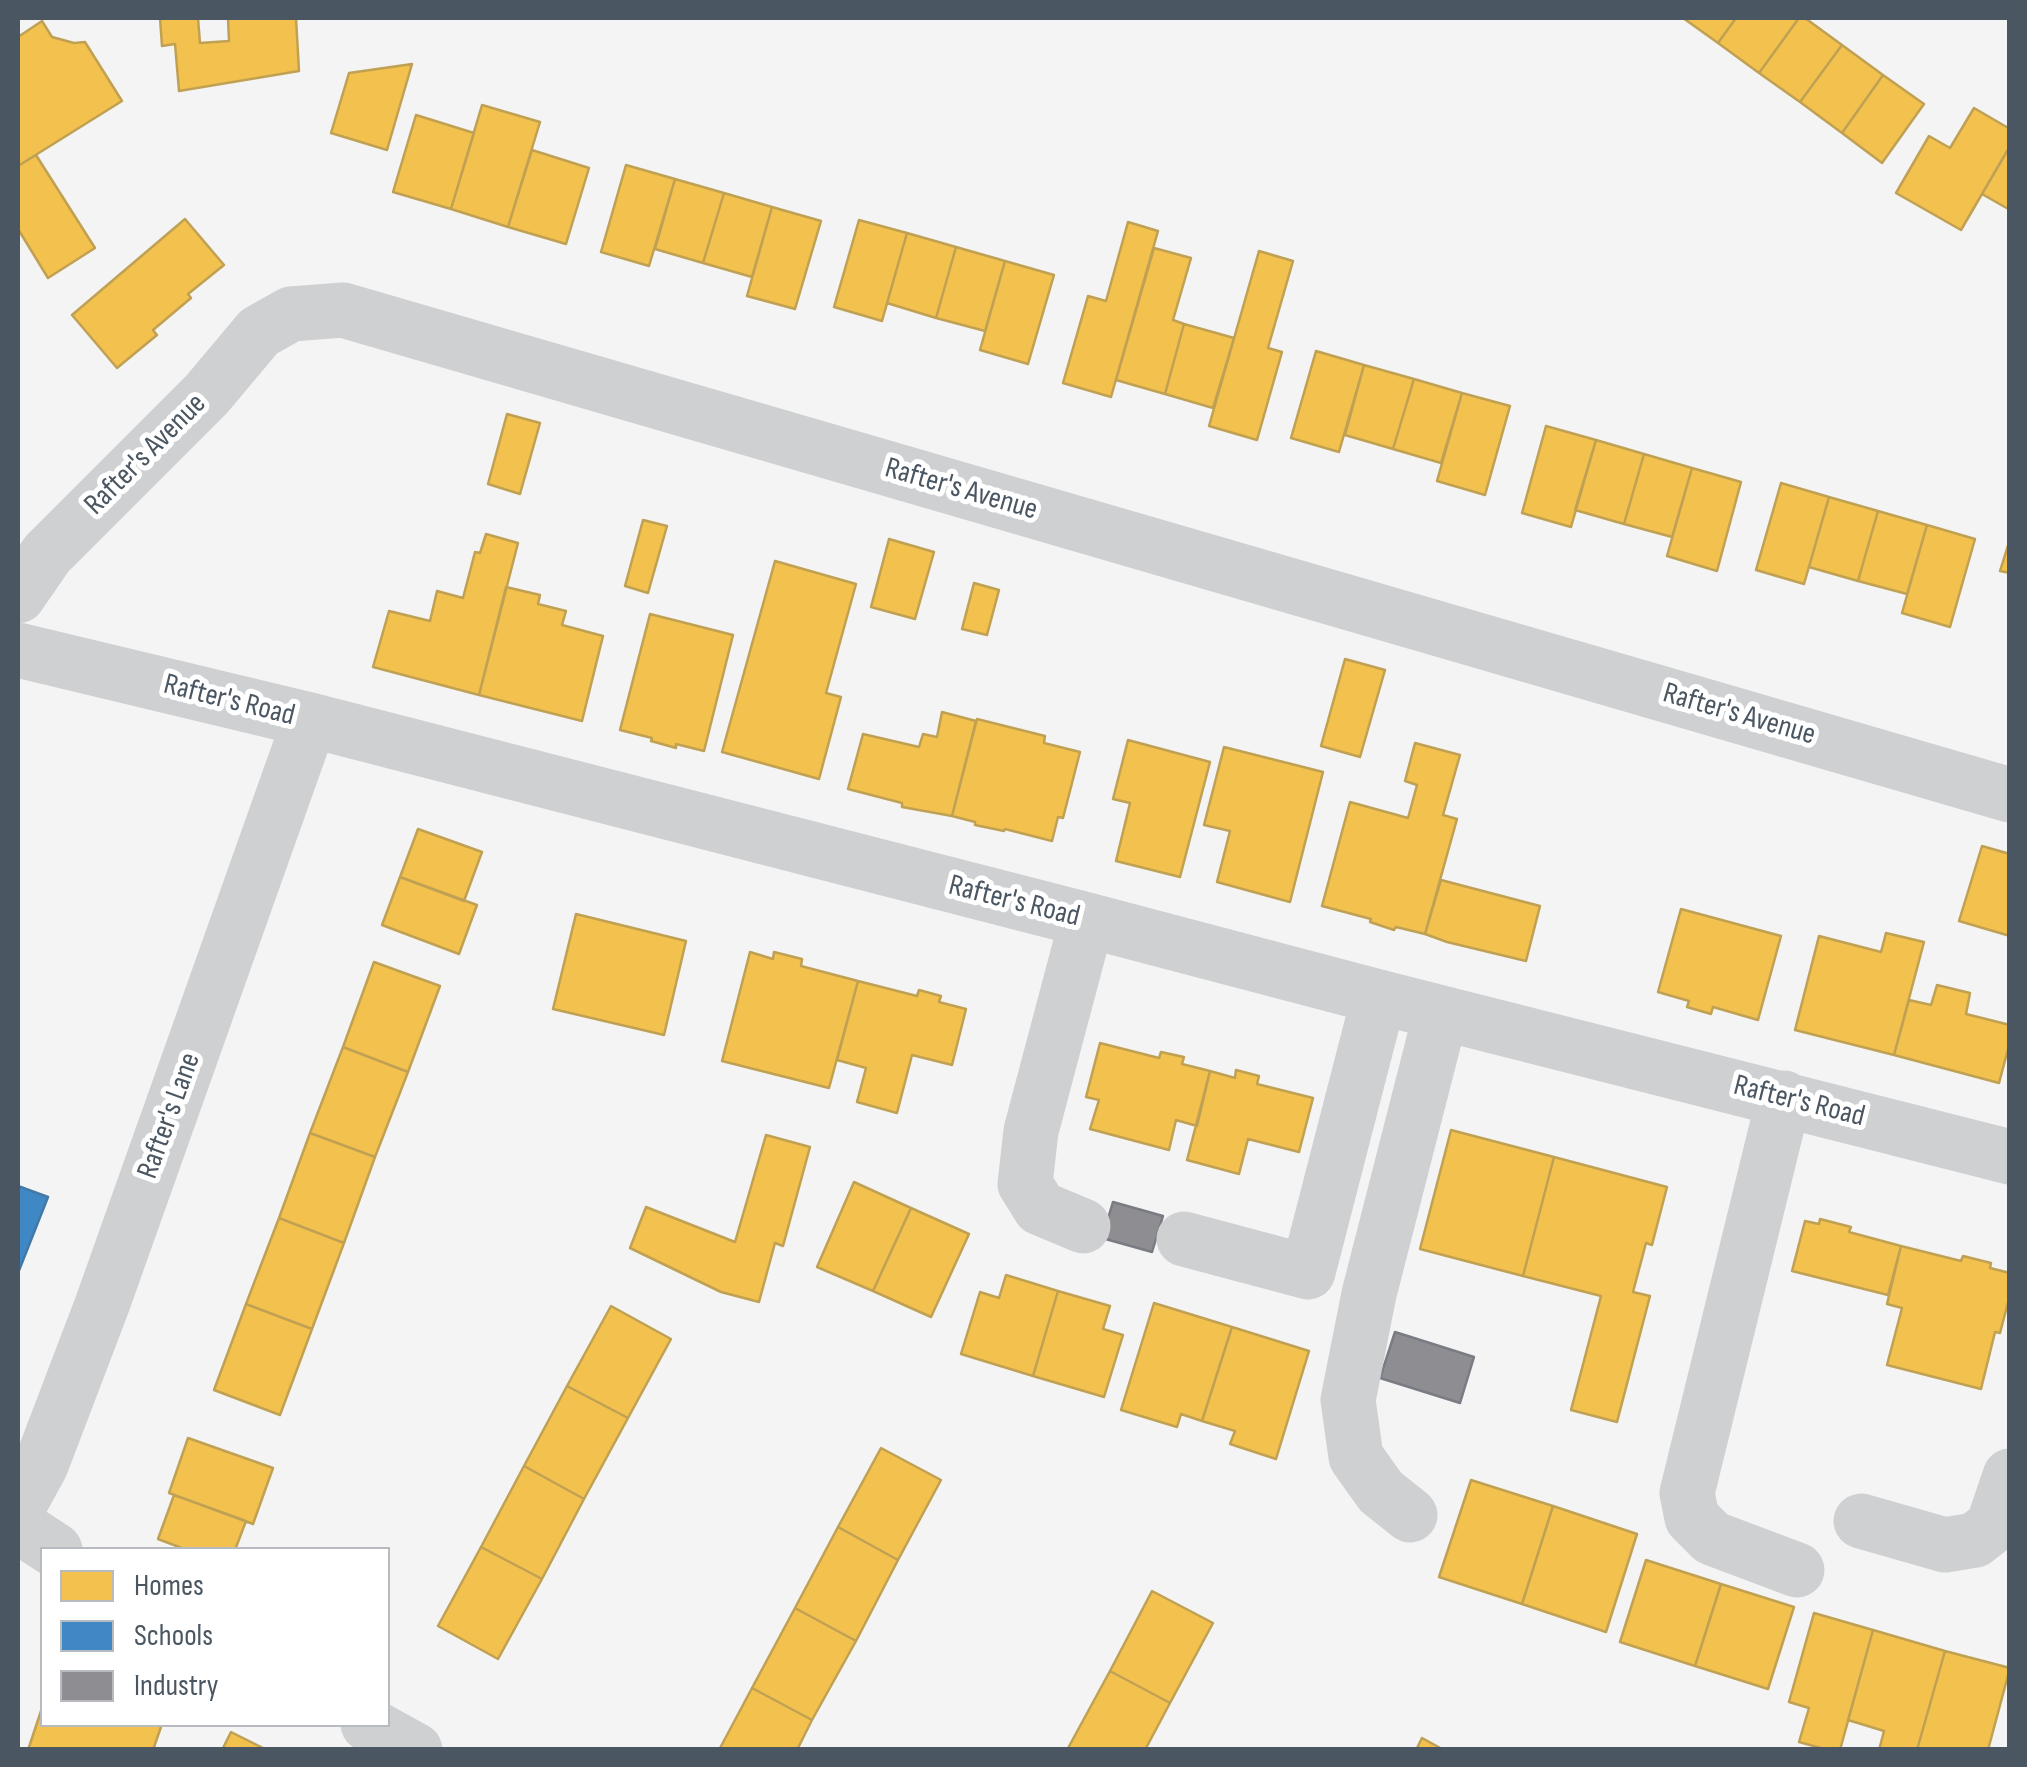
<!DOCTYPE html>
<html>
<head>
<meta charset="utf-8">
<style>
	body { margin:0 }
	#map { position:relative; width:2027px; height:1767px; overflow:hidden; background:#f4f4f4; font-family:"Sofia Sans Condensed",sans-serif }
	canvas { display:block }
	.frame { position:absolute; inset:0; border:20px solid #4a5661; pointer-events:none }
	.legend { position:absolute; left:40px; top:1547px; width:350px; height:180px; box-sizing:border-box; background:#fff; border:2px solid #b7bbc0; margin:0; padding:12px 18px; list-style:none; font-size:30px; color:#4a5661 }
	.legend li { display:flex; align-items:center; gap:20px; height:50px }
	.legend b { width:50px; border:2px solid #b7bbc0 }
</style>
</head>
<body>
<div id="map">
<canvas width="2027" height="1767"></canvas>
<div class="frame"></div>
<ul class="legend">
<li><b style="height:28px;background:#f2c14e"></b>Homes</li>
<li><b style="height:28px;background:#3f88c5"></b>Schools</li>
<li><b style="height:28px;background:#8d8d92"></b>Industry</li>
</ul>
</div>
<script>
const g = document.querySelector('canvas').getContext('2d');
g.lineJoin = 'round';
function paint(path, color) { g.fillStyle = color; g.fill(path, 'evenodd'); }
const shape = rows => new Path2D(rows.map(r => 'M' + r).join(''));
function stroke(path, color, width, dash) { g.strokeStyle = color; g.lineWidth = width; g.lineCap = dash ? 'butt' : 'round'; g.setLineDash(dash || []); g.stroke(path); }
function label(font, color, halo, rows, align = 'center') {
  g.font = font + ' "Sofia Sans Condensed",sans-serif'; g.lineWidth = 10; g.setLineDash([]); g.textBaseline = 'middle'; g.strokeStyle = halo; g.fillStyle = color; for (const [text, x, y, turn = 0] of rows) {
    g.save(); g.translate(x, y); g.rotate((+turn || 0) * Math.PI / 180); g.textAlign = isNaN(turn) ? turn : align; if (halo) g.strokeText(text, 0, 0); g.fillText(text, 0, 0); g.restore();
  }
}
const homes = shape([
	[160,18,198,18,200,43,229,41,228,18,296,18,299,71,179,91,175,44,162,46,160,18],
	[1683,18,1736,18,1718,43,1683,18],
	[1736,18,1799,18,1759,73,1718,43,1736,18],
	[1799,18,1805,18,1842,45,1800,102,1759,73,1799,18],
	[42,21,52,37,74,43,85,42,122,101,18,166,18,37,42,21],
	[1842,45,1883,75,1842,133,1800,102,1842,45],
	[412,64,387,150,331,133,349,73,412,64],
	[1883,75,1924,104,1882,163,1842,133,1883,75],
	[482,105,540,122,508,227,451,209,482,105],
	[1974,108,2010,129,2010,146,1961,230,1896,193,1929,136,1950,148,1974,108],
	[416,115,474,133,451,209,393,192,416,115],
	[2010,146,2010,210,1982,194,2010,146],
	[532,150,589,168,566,244,508,227,532,150],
	[36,155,95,248,48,278,18,229,18,166,36,155],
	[626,165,675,179,649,266,601,252,626,165],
	[675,179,724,193,703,263,655,249,675,179],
	[724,193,772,207,752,277,703,263,724,193],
	[772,207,821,221,795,309,747,296,772,207],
	[185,219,224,265,188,294,191,298,153,330,157,335,117,368,72,315,185,219],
	[859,220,907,233,882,321,834,307,859,220],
	[1128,222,1158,231,1111,397,1063,383,1088,296,1106,301,1128,222],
	[907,233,956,247,936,318,887,303,907,233],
	[956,247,1005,261,985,331,936,318,956,247],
	[1154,248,1191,258,1173,320,1184,324,1165,394,1116,380,1154,248],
	[1259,251,1293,261,1268,348,1282,352,1257,440,1209,426,1259,251],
	[1005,261,1054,275,1028,364,980,350,1005,261],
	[1184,324,1234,338,1213,408,1165,394,1184,324],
	[1316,351,1364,365,1339,452,1291,438,1316,351],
	[1364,365,1414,379,1393,449,1345,435,1364,365],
	[1414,379,1462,393,1441,463,1393,449,1414,379],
	[1462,393,1510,406,1485,495,1437,481,1462,393],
	[507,414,540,423,520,494,488,484,507,414],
	[1546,426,1596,440,1571,527,1522,513,1546,426],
	[1596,440,1644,454,1624,524,1575,510,1596,440],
	[1644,454,1692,468,1672,537,1624,524,1644,454],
	[1692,468,1741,482,1717,571,1667,556,1692,468],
	[1781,483,1829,497,1804,584,1756,570,1781,483],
	[1829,497,1878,511,1858,581,1809,567,1829,497],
	[1878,511,1927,525,1907,594,1858,581,1878,511],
	[643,520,667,526,648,593,625,586,643,520],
	[1927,525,1975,539,1950,627,1902,613,1927,525],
	[486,534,518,543,479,695,373,667,389,611,430,621,437,591,463,598,475,552,480,553,486,534],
	[889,539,934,552,915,619,871,607,889,539],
	[2010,539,2010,573,2000,571,2010,539],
	[775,561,856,584,826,693,841,697,819,779,722,752,775,561],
	[974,583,999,590,987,635,962,629,974,583],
	[506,587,540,595,538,604,566,611,562,625,603,636,582,721,479,695,506,587],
	[650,614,733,635,704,751,676,744,676,748,651,741,652,738,620,730,650,614],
	[1345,659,1385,670,1360,757,1321,746,1345,659],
	[942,712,976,721,952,816,902,807,902,803,848,789,863,734,919,747,923,734,937,737,942,712],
	[977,719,1045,736,1044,743,1080,752,1063,818,1058,817,1052,841,1005,829,1004,831,975,825,975,822,952,816,977,719],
	[1128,740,1210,762,1180,877,1116,861,1130,803,1113,799,1128,740],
	[1415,743,1460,755,1443,815,1457,819,1425,934,1396,927,1394,930,1370,922,1371,919,1322,906,1350,802,1408,818,1417,785,1405,781,1415,743],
	[1224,747,1323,772,1290,902,1217,882,1230,831,1204,825,1224,747],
	[418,829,482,852,464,901,400,877,418,829],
	[1982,846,2010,854,2010,936,1959,921,1982,846],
	[400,877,477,905,459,954,382,925,400,877],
	[1441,880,1540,906,1526,961,1447,942,1425,934,1441,880],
	[1681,909,1781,936,1758,1020,1713,1007,1711,1014,1687,1007,1689,1001,1658,992,1681,909],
	[576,914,686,941,664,1035,553,1009,576,914],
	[1886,933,1924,942,1894,1055,1795,1030,1819,936,1881,952,1886,933],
	[750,952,773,959,774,952,802,959,801,966,858,981,829,1088,722,1061,750,952],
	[374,962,440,986,408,1072,343,1047,374,962],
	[858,981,917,996,919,990,941,996,939,1002,966,1009,952,1065,912,1055,897,1113,857,1102,866,1068,837,1060,858,981],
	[1937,985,1970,993,1966,1014,2010,1025,2010,1042,1999,1083,1894,1055,1909,1000,1931,1005,1937,985],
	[1100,1043,1159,1058,1161,1052,1184,1057,1182,1064,1210,1071,1197,1126,1176,1120,1169,1150,1090,1129,1099,1100,1086,1097,1100,1043],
	[343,1047,408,1072,375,1157,310,1133,343,1047],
	[1236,1070,1259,1076,1257,1084,1313,1098,1299,1152,1248,1139,1239,1174,1187,1160,1210,1071,1235,1078,1236,1070],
	[1451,1130,1554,1157,1523,1276,1420,1249,1451,1130],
	[310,1133,375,1157,344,1243,279,1218,310,1133],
	[766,1135,810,1147,783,1246,775,1243,759,1302,721,1292,630,1248,646,1207,735,1242,766,1135],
	[1554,1157,1667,1187,1652,1245,1646,1243,1633,1292,1650,1296,1617,1422,1571,1410,1601,1296,1523,1276,1554,1157],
	[854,1182,911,1208,873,1291,817,1267,854,1182],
	[911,1208,969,1234,931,1317,873,1291,911,1208],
	[279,1218,344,1243,312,1329,246,1304,279,1218],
	[1820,1219,1851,1227,1849,1232,1901,1246,1888,1295,1792,1271,1805,1221,1819,1224,1820,1219],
	[1901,1246,1961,1261,1963,1256,1991,1263,1990,1268,2010,1273,2010,1295,2000,1333,1995,1332,1981,1389,1887,1365,1902,1308,1887,1304,1901,1246],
	[1006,1275,1058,1291,1033,1376,961,1354,980,1292,999,1298,1006,1275],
	[1058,1291,1110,1306,1103,1329,1123,1335,1104,1397,1033,1376,1058,1291],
	[1154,1303,1232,1327,1202,1421,1181,1414,1177,1427,1121,1410,1154,1303],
	[246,1304,312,1329,280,1415,214,1390,246,1304],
	[611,1306,671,1339,628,1418,567,1386,611,1306],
	[1232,1327,1309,1351,1276,1459,1230,1444,1235,1431,1202,1421,1232,1327],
	[567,1386,628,1418,584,1499,524,1466,567,1386],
	[188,1438,273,1468,253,1524,169,1493,188,1438],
	[881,1448,941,1480,898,1560,838,1527,881,1448],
	[524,1466,584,1499,542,1579,481,1547,524,1466],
	[1471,1480,1553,1506,1522,1604,1439,1577,1471,1480],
	[174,1495,246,1521,235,1550,187,1550,158,1539,174,1495],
	[1553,1506,1637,1534,1606,1632,1522,1604,1553,1506],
	[838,1527,898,1560,856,1641,795,1608,838,1527],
	[481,1547,542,1579,498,1659,438,1626,481,1547],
	[1646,1560,1721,1584,1695,1666,1620,1642,1646,1560],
	[1721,1584,1794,1607,1768,1689,1695,1666,1721,1584],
	[1152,1591,1213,1623,1170,1703,1110,1671,1152,1591],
	[795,1608,856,1641,812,1720,752,1688,795,1608],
	[1814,1613,1873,1630,1840,1750,1828,1750,1799,1742,1809,1708,1789,1702,1814,1613],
	[1873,1630,1945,1651,1917,1750,1879,1750,1884,1731,1848,1720,1873,1630],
	[1945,1651,2010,1668,1988,1750,1917,1750,1945,1651],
	[1110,1671,1170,1703,1145,1750,1067,1750,1110,1671],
	[752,1688,812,1720,797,1750,719,1750,752,1688],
	[42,1708,42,1724,162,1724,153,1750,28,1750,42,1708],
	[231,1732,267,1750,222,1750,231,1732],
	[1422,1738,1444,1750,1416,1750,1422,1738]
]);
paint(homes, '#f2c14e');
stroke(homes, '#c0a154', 2.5);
const schools = shape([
	[18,1186,48,1197,18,1273,18,1186]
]);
paint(schools, '#3f88c5');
stroke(schools, '#4279a7', 2.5);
const industry = shape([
	[1113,1202,1163,1216,1152,1252,1102,1238,1113,1202],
	[1395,1332,1474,1357,1460,1403,1380,1378,1395,1332]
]);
paint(industry, '#8d8d92');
stroke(industry, '#797c83', 2.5);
stroke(shape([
	[18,596,47,554,207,394,259,332,291,314,343,310,2010,795],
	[18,650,310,720,1087,920,1379,997,2010,1157],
	[1784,1098,1687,1493,1692,1518,1712,1538,1797,1570],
	[1083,1226,1040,1208,1025,1184,1031,1131,1087,920],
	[1184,1239,1308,1272,1379,997],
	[18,1507,41,1465,102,1305,310,720],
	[1410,1515,1381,1492,1356,1457,1348,1400,1369,1294,1441,1013],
	[1861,1521,1945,1545,1975,1540,1993,1526,2010,1476],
	[18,1526,55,1550],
	[368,1724,415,1750]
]), '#ced0d2', 55);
label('30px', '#4a5661', '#fff', [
	["Rafter's Avenue",146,455,-45],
	["Rafter's Avenue",961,490,16],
	["Rafter's Road",229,701,14],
	["Rafter's Avenue",1739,715,16],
	["Rafter's Road",1014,902,14],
	["Rafter's Road",1799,1102,14],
	["Rafter's Lane",170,1116,-70]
]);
</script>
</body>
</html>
